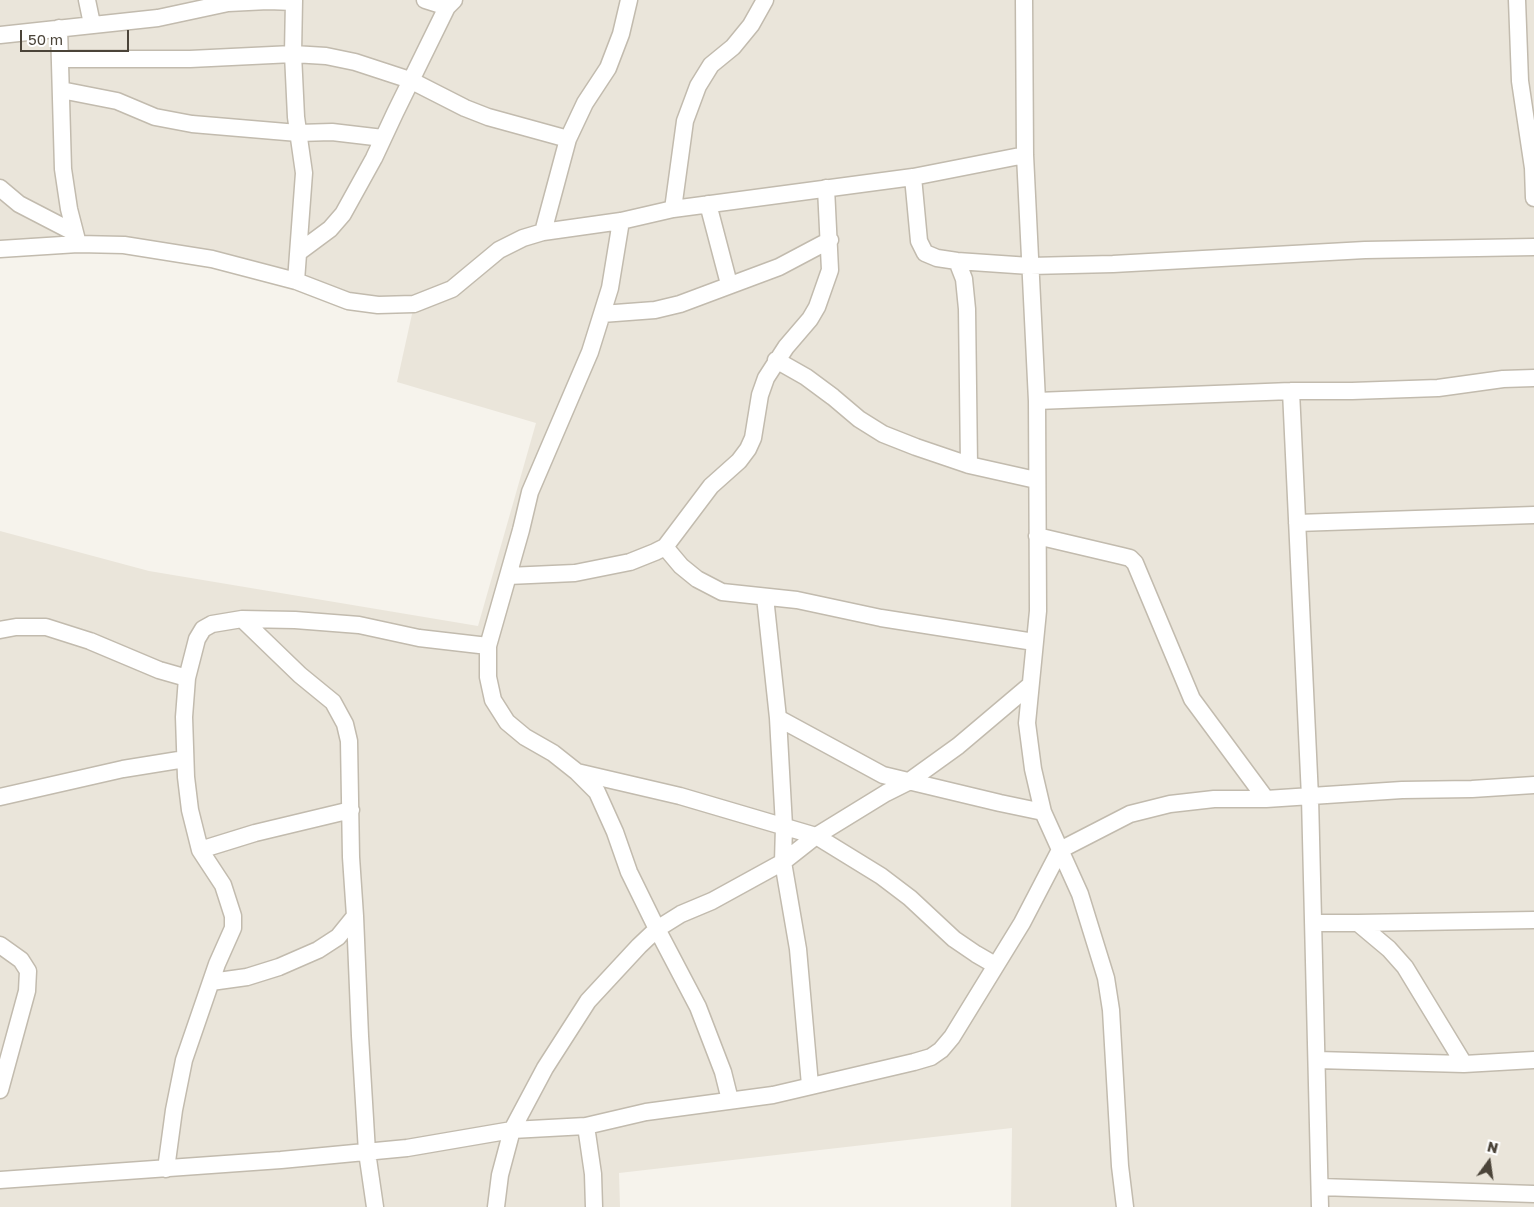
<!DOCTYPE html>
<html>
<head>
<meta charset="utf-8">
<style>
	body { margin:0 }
	#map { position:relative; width:1534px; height:1207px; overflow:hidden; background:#f6f3ec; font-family:"Golos Text",sans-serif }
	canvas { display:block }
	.north { position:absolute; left:1464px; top:1137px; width:50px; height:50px; -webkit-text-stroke:4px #fff; paint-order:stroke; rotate:14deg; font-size:14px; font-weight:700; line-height:20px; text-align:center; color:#4b4439 }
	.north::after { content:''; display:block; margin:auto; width:18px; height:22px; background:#4b4439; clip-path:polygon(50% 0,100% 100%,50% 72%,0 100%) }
	.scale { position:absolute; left:20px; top:30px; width:109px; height:22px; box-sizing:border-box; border:2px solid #4b4439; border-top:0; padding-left:6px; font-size:15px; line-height:18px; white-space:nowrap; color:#4b4439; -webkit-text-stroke:4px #fff; paint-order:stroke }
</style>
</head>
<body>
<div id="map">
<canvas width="1534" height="1207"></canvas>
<div class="north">N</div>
<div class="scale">50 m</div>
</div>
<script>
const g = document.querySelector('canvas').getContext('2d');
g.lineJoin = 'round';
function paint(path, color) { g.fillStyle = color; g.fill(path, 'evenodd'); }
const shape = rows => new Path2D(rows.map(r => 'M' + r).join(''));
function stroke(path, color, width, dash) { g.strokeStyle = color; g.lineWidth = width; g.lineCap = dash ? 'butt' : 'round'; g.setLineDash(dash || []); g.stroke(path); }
paint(shape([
	[0,0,1534,0,1534,1207,1011,1207,1012,1128,619,1173,620,1207,0,1207,0,531,149,571,478,626,536,423,397,382,414,305,378,305,124,245,0,249]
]), '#eae5da');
const minor = shape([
	[87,0,92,24],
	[294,0,293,54,296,117,304,173,296,281],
	[425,0,447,7],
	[1024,0,1025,155,1037,401,1038,611,1027,723,1033,769,1043,812,1080,894,1106,978,1111,1010,1120,1166,1125,1207],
	[1517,0,1520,81,1533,168,1534,198],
	[59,28,63,169,69,209,78,244],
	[0,35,158,18,228,3,268,1,294,2],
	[60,59,190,59,293,54,326,56,355,62,410,80,465,108,488,117,568,139],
	[61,90,117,101,155,117,192,124,298,133,332,132,383,138],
	[913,177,919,241,925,253,937,258,957,261,1030,266,1113,264,1365,250,1534,247],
	[0,188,19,204,75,233],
	[708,204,729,284],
	[673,209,685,121,698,86,711,65,733,47,751,25,765,0],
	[621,221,610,288,590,352,530,492,521,530,488,646,488,677,493,700,507,722,525,737,553,753,577,772,597,792,615,832,629,872,657,929,698,1007,723,1072,730,1100],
	[543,232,568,139,585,103,608,68,621,34,629,0],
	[0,249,78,244,124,245,212,259,296,281,348,301,378,305,414,304,452,289,499,250,523,238,543,232,621,221,673,209,913,177,1025,155],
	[299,252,330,229,343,214,374,158,395,113,447,7,454,0],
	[957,261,964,279,967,309,969,465],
	[602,314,655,310,680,304,779,267,830,240],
	[776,360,806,377,833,397,859,419,883,434,916,447,969,465,1036,480],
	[1291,391,1310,797,1320,1207],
	[1037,401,1291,391,1352,391,1438,388,1503,379,1534,378],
	[1297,523,1534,515],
	[1037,536,1122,556,1130,558,1135,563,1192,699,1266,799],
	[665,547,681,566,697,579,722,592,797,600,881,618,1034,642],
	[508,576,575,573,630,562,655,552,665,547,711,486,739,461,748,449,753,438,760,395,766,378,786,347,810,319,817,307,830,270,826,188],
	[765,597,778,718,784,826,783,862,798,949,810,1085],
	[242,619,300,675,333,702,345,724,349,741,351,857,355,916,360,1036,367,1152,375,1207],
	[0,630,16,627,46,627,90,641,159,670,187,678],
	[778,718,883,775,1000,803,1043,812],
	[577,772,680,796,816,836,881,876,910,898,954,939,976,954,995,965],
	[0,797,123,769,185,759],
	[200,850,255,833,351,810],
	[1313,923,1358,923,1389,949,1405,967,1464,1064],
	[1358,923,1534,920],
	[0,945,21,960,28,971,27,991,0,1090],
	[211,982,247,977,279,967,318,950,338,937,355,916],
	[1317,1060,1464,1064,1534,1060],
	[586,1126,593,1174,594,1207],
	[166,1169,174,1110,184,1060,217,964,233,928,233,916,223,885,200,850,190,810,186,777,184,717,187,678,197,639,203,629,212,624,242,619,295,620,359,625,419,638,488,646],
	[0,1180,281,1160,407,1148,512,1130,586,1126,646,1112,773,1095,914,1062,931,1057,941,1050,952,1037,1022,923,1060,850,1130,814,1170,804,1214,799,1266,799,1402,790,1472,789,1534,785],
	[1320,1187,1534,1194],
	[496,1207,500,1175,512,1130,545,1068,588,1001,639,946,657,929,681,914,712,901,783,862,816,836,886,793,908,782,958,746,1029,686]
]);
stroke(minor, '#c2bbae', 19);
stroke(minor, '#fff', 16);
</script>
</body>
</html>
